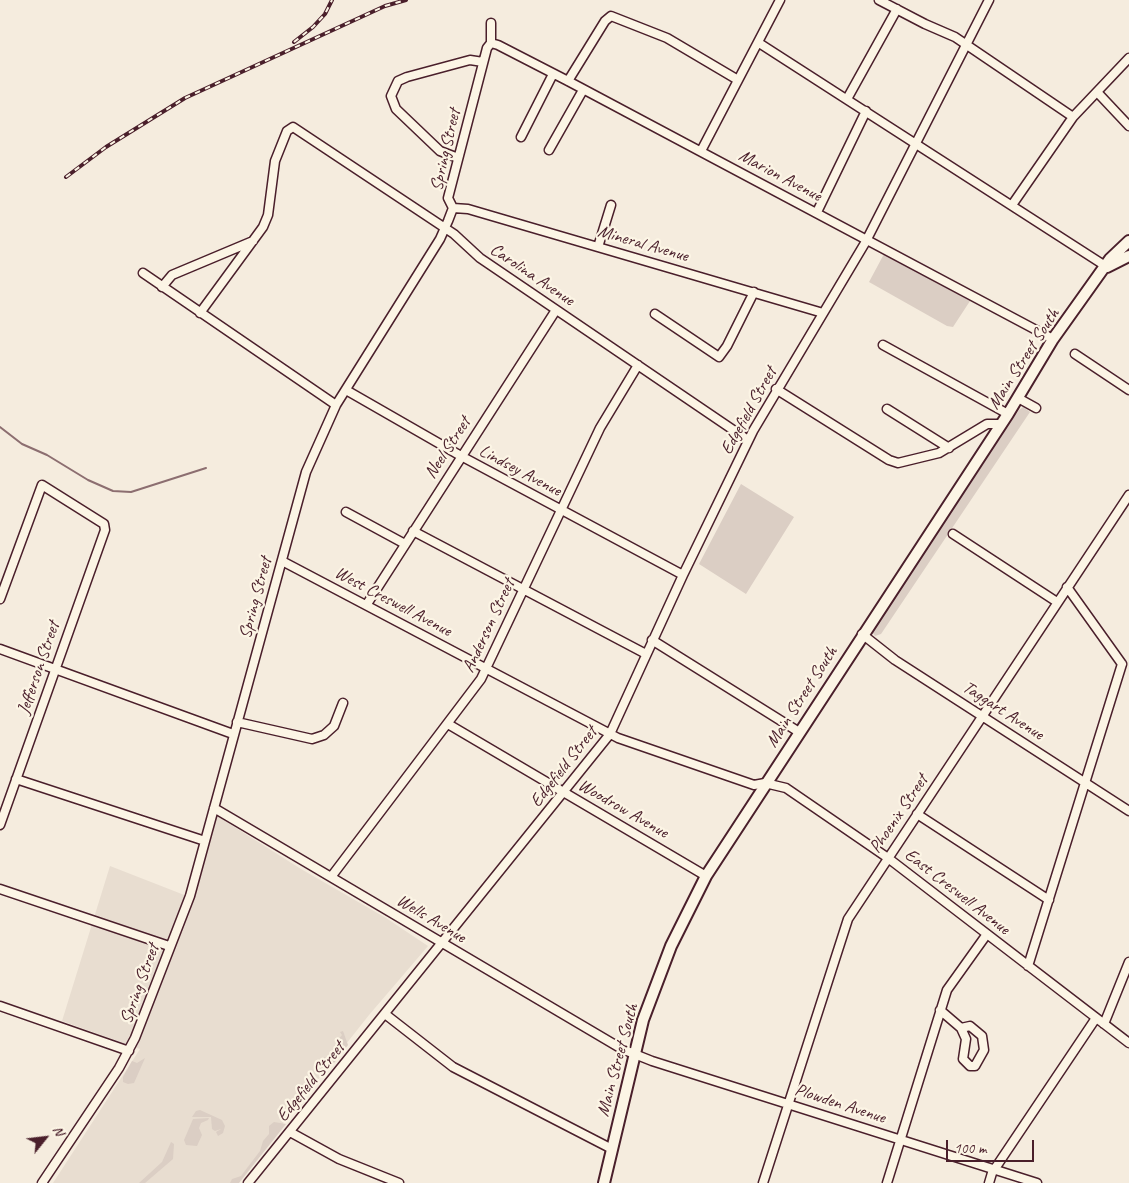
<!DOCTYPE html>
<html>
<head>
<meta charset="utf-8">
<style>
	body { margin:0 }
	#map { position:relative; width:1129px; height:1183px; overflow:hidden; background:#f5ecde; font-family:Caveat,sans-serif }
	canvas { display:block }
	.north { position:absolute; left:20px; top:1113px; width:50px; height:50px; -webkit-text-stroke:4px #fcf5e5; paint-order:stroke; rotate:61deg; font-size:14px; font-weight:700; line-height:20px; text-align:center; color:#4a1f2b }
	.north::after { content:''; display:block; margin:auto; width:18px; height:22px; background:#4a1f2b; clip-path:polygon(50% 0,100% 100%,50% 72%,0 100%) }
	.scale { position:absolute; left:946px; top:1140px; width:88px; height:22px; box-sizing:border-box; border:2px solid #4a1f2b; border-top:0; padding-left:6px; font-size:15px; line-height:18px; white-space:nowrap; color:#4a1f2b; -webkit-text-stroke:4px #fcf5e5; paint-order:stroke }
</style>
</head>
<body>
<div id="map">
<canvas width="1129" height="1183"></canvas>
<div class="north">N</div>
<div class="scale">100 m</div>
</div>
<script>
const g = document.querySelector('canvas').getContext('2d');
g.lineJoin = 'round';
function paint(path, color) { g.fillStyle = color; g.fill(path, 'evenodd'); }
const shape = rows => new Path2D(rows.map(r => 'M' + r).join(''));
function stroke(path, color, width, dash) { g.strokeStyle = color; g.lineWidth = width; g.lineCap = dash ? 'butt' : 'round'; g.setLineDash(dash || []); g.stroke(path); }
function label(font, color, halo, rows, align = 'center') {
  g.font = font + ' Caveat,sans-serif'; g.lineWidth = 4.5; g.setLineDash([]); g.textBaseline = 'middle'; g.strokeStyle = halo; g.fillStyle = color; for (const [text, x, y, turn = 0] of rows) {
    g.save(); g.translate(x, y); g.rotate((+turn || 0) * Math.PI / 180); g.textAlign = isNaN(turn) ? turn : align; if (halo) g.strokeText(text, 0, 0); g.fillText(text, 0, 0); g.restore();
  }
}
paint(shape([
	[217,816,301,869,386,918,428,946,369,1015,236,1183,53,1183,140,1049,62,1021,110,866,192,898]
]), '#e8ddd0');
paint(shape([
	[884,254,970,301,953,327,947,326,869,282],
	[1023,407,1030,412,881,634,875,636,872,632,1019,410],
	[741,484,794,517,746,594,699,564],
	[343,1031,348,1045,334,1063,326,1063,324,1057,328,1059,335,1045,338,1044,337,1041,342,1035,340,1032],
	[145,1058,134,1083,128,1084,123,1082,123,1077,132,1061,137,1063],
	[200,1110,222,1120,225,1126,223,1133,218,1136,216,1132,221,1129,215,1131,212,1129,211,1117,192,1117,196,1111],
	[209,1118,208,1120,201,1123,199,1128,202,1135,197,1146,186,1145,184,1140,193,1119],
	[274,1122,286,1124,239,1183,230,1183,232,1179,241,1176,260,1151,263,1141,269,1134,269,1126],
	[171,1142,174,1144,173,1159,145,1183,139,1183,162,1162]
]), '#dbcec4');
stroke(shape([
	[0,427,22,444,47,455,88,480,113,491,131,492,206,468]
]), '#8c6e70', 2);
const minor = shape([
	[879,0,925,24,955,37,1073,117],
	[491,43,498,45,568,81,1053,339],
	[759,43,1107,267],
	[568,81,605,21,611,16,667,38,738,80],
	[1097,92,1129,126],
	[847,99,897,9],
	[521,137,553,74],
	[549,150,583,90],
	[701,151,780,0],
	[458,158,440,151,396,109,391,96,398,81,407,77,470,60,483,62],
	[1012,205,1073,117,1129,58],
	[453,208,468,209,823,313],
	[817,212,866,111],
	[598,247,611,205],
	[143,273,336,405],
	[162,287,172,275,253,241],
	[200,313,263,227,268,215,275,161,287,131,293,127,454,234,480,258,748,440],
	[655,314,719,357,727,346,754,292],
	[883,345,1008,414],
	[1075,354,1129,390],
	[776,389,889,460,898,463,939,453,987,424,1001,424],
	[346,390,461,456,683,575],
	[1018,398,1036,408],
	[887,409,949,448],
	[346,512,405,544],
	[413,531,646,654],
	[953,534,1057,602],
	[282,561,618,738,754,785,765,783,786,788,888,858,1129,1043],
	[1067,587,1122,664],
	[0,599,42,485,104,524,105,530,0,825],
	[367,604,556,310],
	[862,634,895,660,1129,811],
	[652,640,799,732],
	[0,649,233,734],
	[237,722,312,739,324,735,334,726,343,703],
	[448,724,706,876],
	[16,779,205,841],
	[214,808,622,1049,652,1061,1037,1183],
	[917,814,1049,900],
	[331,877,481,679,600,428,638,365],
	[0,889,169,946],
	[1028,966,1122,664],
	[0,1006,129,1051],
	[940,1010,961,1028,970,1026,982,1036,984,1050,975,1066,970,1066,963,1059,966,1039,961,1028],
	[385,1014,453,1067,612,1149],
	[1104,1024,1129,962],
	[290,1132,339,1159,399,1183],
	[42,1183,119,1068,135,1038,190,896,306,472,336,405,440,239,448,221,453,208,448,198,487,48,491,43,491,23],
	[248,1183,610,734,683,575,753,431,865,243,989,0],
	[763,1183,848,919,1129,495],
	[887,1183,947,990,987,934],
	[989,1183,992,1173,1096,1018]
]);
const major = shape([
	[1107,267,1129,256],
	[604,1183,643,1020,671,946,706,876,1008,414,1053,339,1110,259,1129,241]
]);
stroke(minor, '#4a1f2b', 11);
stroke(major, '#4a1f2b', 14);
stroke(minor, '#fcf5e5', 8);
stroke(major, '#fcf5e5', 10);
const rail = shape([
	[294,42,313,27,325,14,332,0],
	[66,177,106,147,185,98,385,6,406,0]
]);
stroke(rail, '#4a1f2b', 4);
stroke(rail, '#fcf5e5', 2, [5.5]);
label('18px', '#4a1f2b', '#fcf5e5', [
	["Spring Street",446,150,-77],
	["Marion Avenue",780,176,28],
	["Mineral Avenue",643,244,16],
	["Carolina Avenue",532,275,34],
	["Main Street South",1024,359,-57],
	["Edgefield Street",749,411,-61],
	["Neel Street",448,448,-57],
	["Lindsey Avenue",520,471,28],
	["Spring Street",256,598,-75],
	["West Creswell Avenue",393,602,28],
	["Anderson Street",489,626,-65],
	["Jefferson Street",39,668,-71],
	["Main Street South",802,697,-57],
	["Taggart Avenue",1003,711,33],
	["Edgefield Street",564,767,-52],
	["Woodrow Avenue",623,809,30],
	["Phoenix Street",899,814,-56],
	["East Creswell Avenue",957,892,38],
	["Wells Avenue",431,919,31],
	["Spring Street",140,984,-70],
	["Main Street South",618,1060,-75],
	["Edgefield Street",311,1082,-51],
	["Plowden Avenue",840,1104,18]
]);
</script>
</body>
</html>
